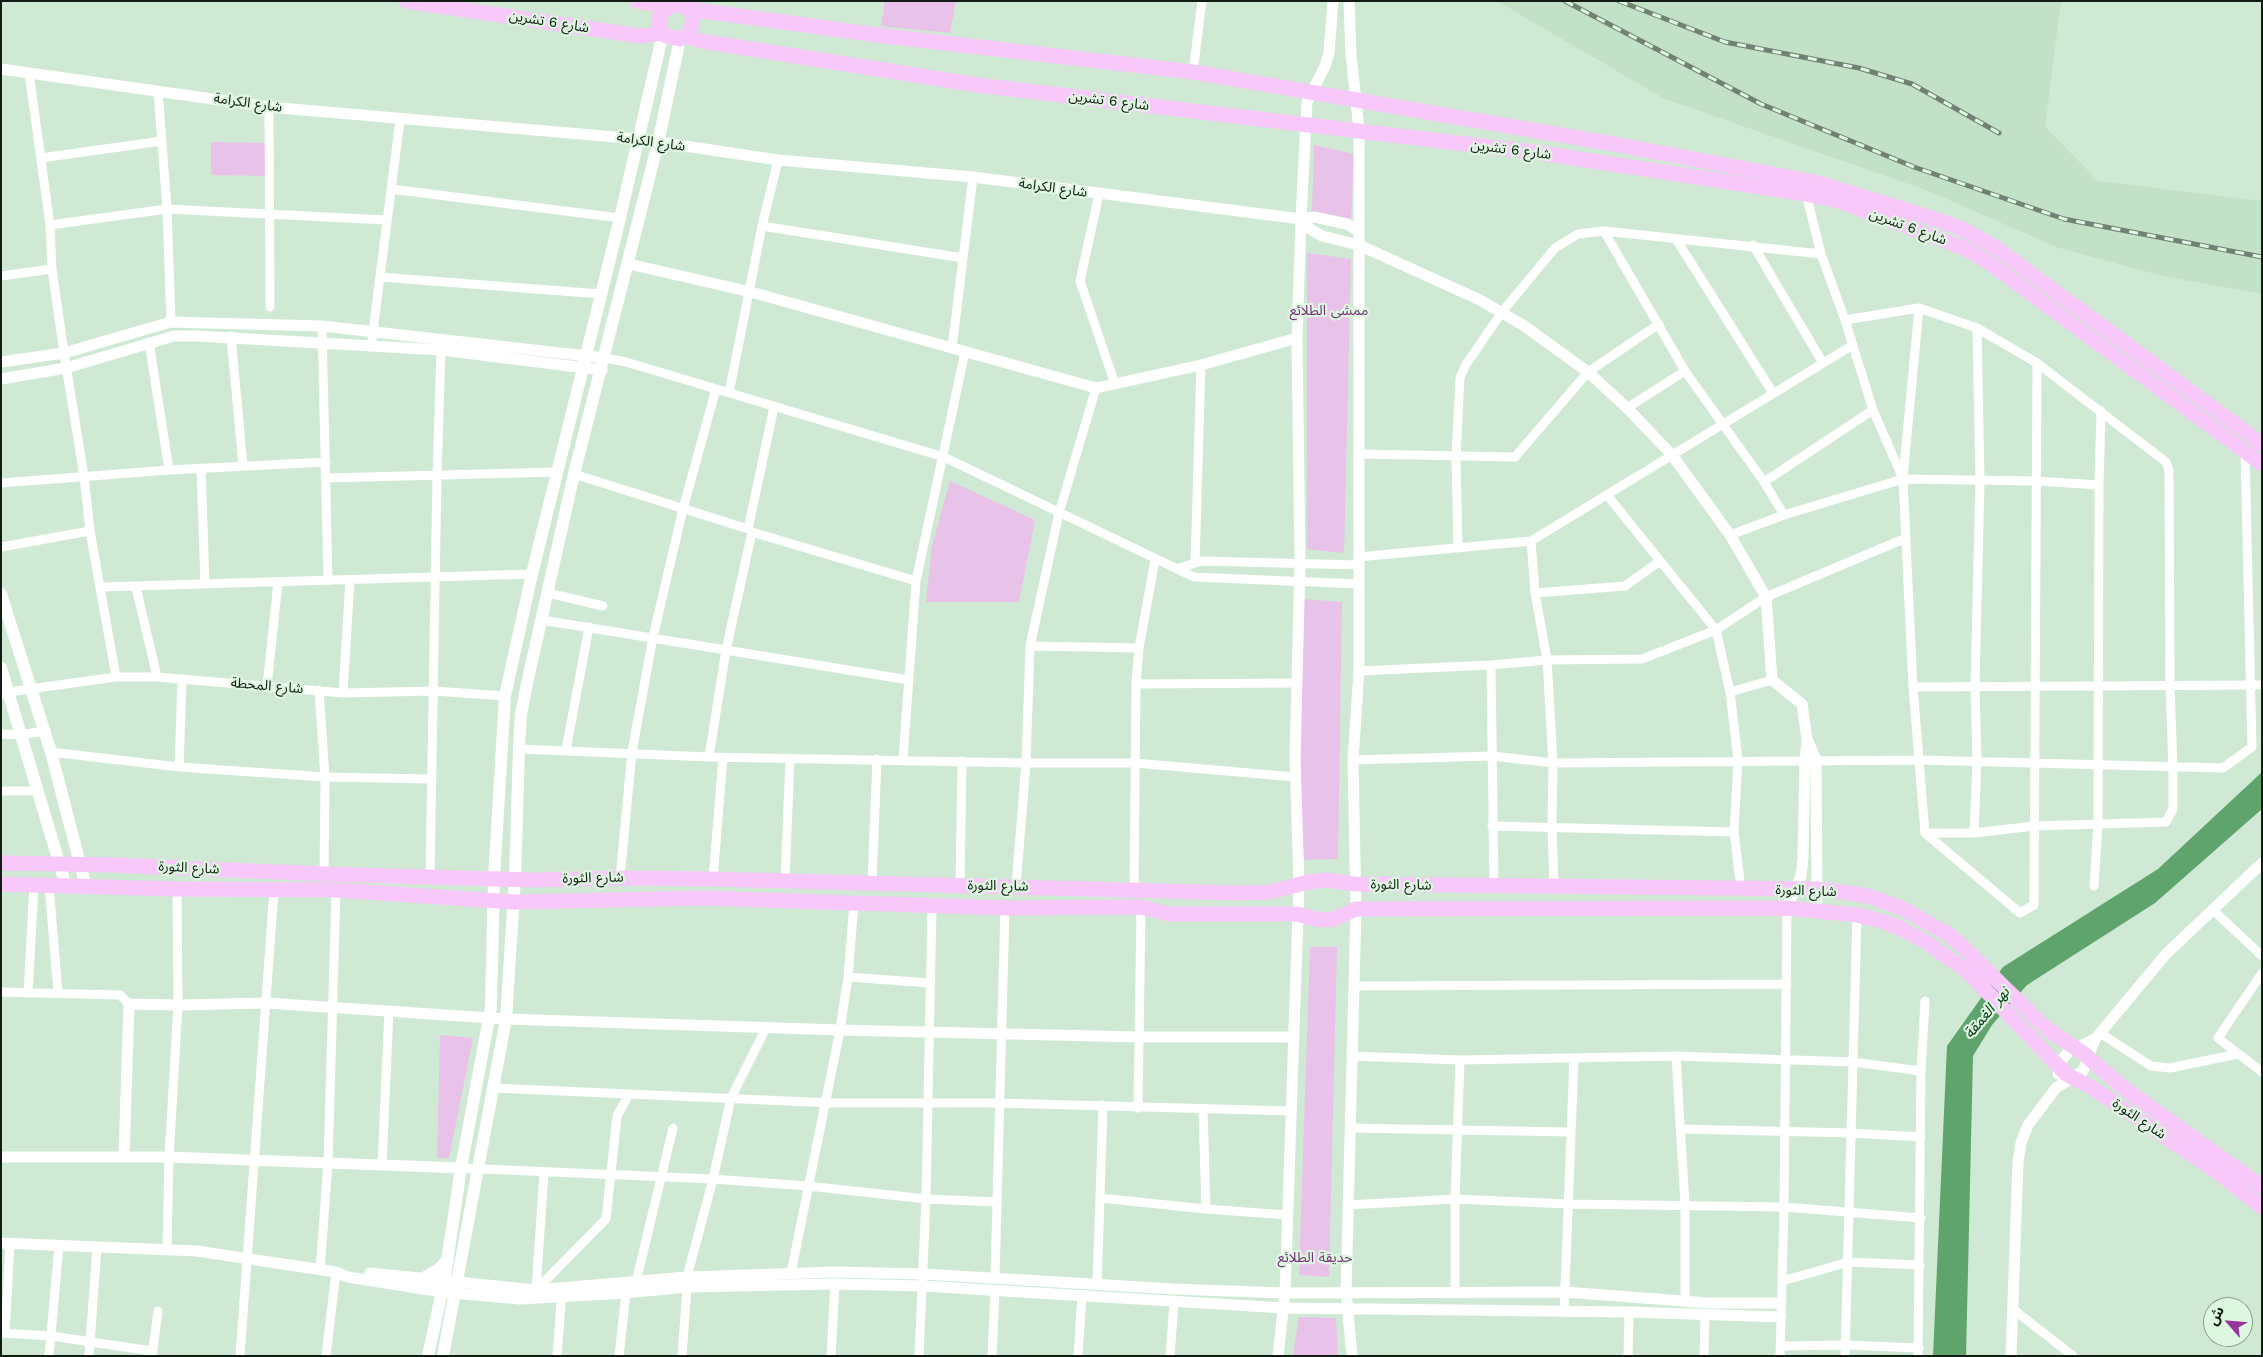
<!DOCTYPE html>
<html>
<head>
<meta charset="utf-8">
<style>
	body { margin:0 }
	#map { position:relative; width:2263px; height:1357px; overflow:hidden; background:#d0e9d4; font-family:"Work Sans","Noto Sans Arabic",sans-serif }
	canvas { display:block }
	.frame { position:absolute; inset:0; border:2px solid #131c14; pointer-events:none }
	.north { position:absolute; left:2203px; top:1297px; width:50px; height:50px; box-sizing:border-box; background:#ddf7e1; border:1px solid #8c9f8f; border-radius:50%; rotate:297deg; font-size:14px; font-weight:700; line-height:20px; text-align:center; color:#131c14 }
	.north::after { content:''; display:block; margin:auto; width:18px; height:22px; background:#96349b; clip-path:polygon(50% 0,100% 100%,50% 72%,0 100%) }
</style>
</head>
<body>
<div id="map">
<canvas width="2263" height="1357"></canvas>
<div class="frame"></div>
<div class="north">ش</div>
</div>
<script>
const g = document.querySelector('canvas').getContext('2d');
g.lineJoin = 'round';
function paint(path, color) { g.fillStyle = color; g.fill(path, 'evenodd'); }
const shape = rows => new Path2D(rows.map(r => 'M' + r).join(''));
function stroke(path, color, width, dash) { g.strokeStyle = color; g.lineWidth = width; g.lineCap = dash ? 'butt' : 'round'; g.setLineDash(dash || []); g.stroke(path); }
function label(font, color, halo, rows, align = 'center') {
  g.font = font + ' "Work Sans","Noto Sans Arabic",sans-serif'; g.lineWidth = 4.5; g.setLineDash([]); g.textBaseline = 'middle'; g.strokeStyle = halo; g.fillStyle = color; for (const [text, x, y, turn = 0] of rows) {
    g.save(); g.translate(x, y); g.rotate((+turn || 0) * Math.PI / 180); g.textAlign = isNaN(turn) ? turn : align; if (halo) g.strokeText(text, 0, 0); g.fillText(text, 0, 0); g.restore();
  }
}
paint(shape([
	[1497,1,2061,1,2045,127,2098,181,2262,201,2262,294,2163,276,2059,248,1926,190,1665,99]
]), '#c2e1c6');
paint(shape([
	[885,1,956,1,950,33,881,26],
	[211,142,269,143,269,176,211,175],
	[1314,145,1354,154,1351,219,1312,212],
	[1307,253,1351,259,1344,553,1307,549],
	[950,481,1035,520,1019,602,926,602,932,546],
	[1303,599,1342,602,1338,859,1300,860],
	[1310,947,1337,947,1329,1277,1299,1275],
	[440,1035,473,1038,449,1158,437,1158],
	[1299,1317,1336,1318,1338,1356,1293,1356]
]), '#e8c2e8');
paint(shape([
	[2262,772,2262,809,2155,903,2027,985,1992,1025,1973,1056,1966,1356,1933,1356,1947,1046,2003,967,2158,869]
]), '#5fa36d');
stroke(shape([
	[1193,72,1202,1],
	[29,73,50,225,52,269,64,353,84,476,90,531,116,677],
	[158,91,167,209,171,322],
	[269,107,270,307],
	[41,158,162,141],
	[391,189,620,218],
	[1099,194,1080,281,1115,384],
	[1806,194,1821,254,1845,320,1873,410,1903,479,1913,687,1925,833,1974,833,2034,826,2166,822,2173,809,2173,767,2170,687,2169,470,2166,462,2037,363,1977,328,1919,308,1845,320],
	[50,225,167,209,386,220],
	[762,226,963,258],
	[1604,231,1685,371,1764,482,1784,515],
	[1676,239,1773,393],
	[1753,245,1823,363],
	[1,276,52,269],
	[380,277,601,294],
	[322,326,328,581],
	[231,336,243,466],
	[149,342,169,470],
	[371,347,400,120],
	[952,348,973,177],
	[605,358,626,362,944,457,1194,577,1358,584],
	[729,393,762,226,778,160],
	[1627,408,1685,371],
	[1359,454,1515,457,1588,372,1659,324],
	[201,469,205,584],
	[574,474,748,529,752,532,916,581],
	[1903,477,1919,308],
	[327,478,557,472],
	[1764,482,1873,410],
	[1,483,169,470,326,462],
	[1607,495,1716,630,1730,692,1738,760,1734,832,1741,889],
	[748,529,774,407],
	[1730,535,1784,515,1903,479,2036,481,2099,485],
	[1531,541,1535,593,1547,660,1553,763,1552,826,1554,887],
	[1,547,90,531],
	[1458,548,1456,457,1460,378,1465,366,1502,312,1555,248,1578,234,1604,231,1821,254],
	[1358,557,1531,541,1853,345],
	[1195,562,1201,365],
	[1179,568,1202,561,1358,565],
	[101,587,532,574],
	[136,587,157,677],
	[548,593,603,606],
	[1535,593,1625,586,1660,561],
	[542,620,909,680],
	[1030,646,1139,648],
	[1491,665,1494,887],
	[1359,671,1491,665,1547,660,1642,659,1716,630,1766,597,1906,538],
	[1136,684,1296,683],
	[267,686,278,582],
	[1913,687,2262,685],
	[319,690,325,777,324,874],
	[1730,692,1772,680],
	[343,693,350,581],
	[1,695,8,692,116,677,157,677,343,693,434,691,505,696],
	[1,734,21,735,44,731],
	[519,749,709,757,1026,763,1135,763,1295,777],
	[566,750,589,627],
	[51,752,179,767,325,777,431,779],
	[709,757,726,650,752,532],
	[903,759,916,581,965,352],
	[1353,760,1492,756,1553,763,1919,760,2223,768,2252,747,2245,452],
	[179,767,182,679],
	[1,791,38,791],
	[1492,826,1734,832],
	[1925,833,2020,913,2034,905,2037,363],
	[1974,833,1977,761,1975,686,1980,481,1977,328],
	[430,876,437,475,441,350],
	[620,878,632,752,653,637,683,509,716,389],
	[713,879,723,757],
	[785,880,790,758],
	[872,882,877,759],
	[49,885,58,993],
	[960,885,962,761],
	[1016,886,1026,763,1030,646,1059,513,1096,388],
	[2094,886,2098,824,2099,485,2101,411],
	[1134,890,1136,684,1139,648,1155,560],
	[2212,909,2262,956],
	[2262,973,2218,1038,2262,1072],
	[848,977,930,983],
	[1354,986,1787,984],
	[1,992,120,995,129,1004],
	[28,993,34,885],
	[2100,1033,2151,1066,2170,1068,2238,1054],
	[1352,1056,1460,1060,1676,1056,1853,1062,1921,1071],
	[1676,1056,1685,1206,1685,1301],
	[493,1088,832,1103,999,1103,1291,1111],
	[1103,1105,1100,1198,1206,1209,1287,1215],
	[1138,1108,1141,907],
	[1203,1110,1206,1209],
	[1350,1128,1570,1132],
	[1681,1129,1852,1133,1921,1137],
	[382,1165,389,1011],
	[461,1168,713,1179,808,1186,926,1199,997,1202],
	[1348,1205,1455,1199,1569,1204,1784,1207,1921,1218],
	[167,1249,169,1157,178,1005,177,889],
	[320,1270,328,1163,336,890],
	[791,1273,840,1030,848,977,854,903],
	[687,1277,713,1179,731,1098,766,1028],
	[995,1277,1005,908],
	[1782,1281,1849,1262,1920,1265],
	[636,1282,673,1128],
	[1097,1284,1100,1198],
	[536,1290,606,1219,617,1116,629,1094],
	[536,1290,544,1172],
	[1455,1292,1455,1199,1460,1060],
	[2013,1309,2073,1356],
	[1564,1312,1574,1059],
	[1,1333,51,1336,152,1351],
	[5,1333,10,1244],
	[1780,1346,1845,1345,1919,1348],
	[49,1356,59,1246],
	[89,1356,97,1247],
	[152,1356,158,1311],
	[240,1356,274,890],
	[326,1356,336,1272],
	[557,1356,562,1291],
	[619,1356,626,1293],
	[682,1356,687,1287],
	[831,1356,835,1284],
	[919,1356,926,1199,932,906],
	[992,1356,995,1290],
	[1078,1356,1082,1296],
	[1170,1356,1174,1303],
	[1628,1356,1629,1312],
	[1704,1356,1705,1315],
	[1780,1356,1784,1207,1787,908],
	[1845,1356,1857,915],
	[1918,1356,1921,1071,1925,1001]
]), '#fff', 9);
stroke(shape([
	[1349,1,1351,54,1359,130,1359,671,1353,760,1356,909,1346,1292,1352,1356],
	[1,69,269,107,638,139,778,160,973,177,1301,219,1314,217,1347,224,1359,232],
	[1301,219,1310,229,1322,236,1359,245,1480,300,1523,325,1588,372,1627,408,1672,455,1730,535,1766,597,1772,680,1802,704,1807,739,1816,760,1817,895,1816,911],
	[629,264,751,292,1096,388,1201,365,1297,338],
	[1,362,64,353,171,322,322,326,605,358],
	[1,379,66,368,174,336,197,336,441,350,602,370],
	[1787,908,1801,876,1803,858,1805,760,1807,741],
	[2058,1074,2061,1061,2069,1051,2095,1039],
	[1,1157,169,1157,461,1168],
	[124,1157,129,1004,178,1005,266,1003,506,1019,840,1030,1139,1037,1293,1037],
	[1,1243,197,1251,336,1272,348,1277,442,1292,520,1299,626,1293,687,1287,835,1284,923,1286,1284,1308,1629,1312,1781,1317],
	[370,1273,536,1290,687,1277,836,1272,924,1274,1174,1289,1285,1293,1565,1292,1709,1303,1781,1303],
	[1278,1356,1285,1293,1299,884,1295,757,1300,563,1297,338,1301,219,1307,102,1325,66,1329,53,1333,1],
	[2011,1356,2018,1162,2021,1143,2028,1125,2056,1088,2083,1071,2095,1039,2166,954,2262,863]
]), '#fff', 11);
stroke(shape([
	[1,594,51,752,86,887],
	[1,668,66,886],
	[422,1279,439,1269,448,1259],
	[428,1356,444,1282,461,1168,491,1007,494,878,505,696,532,574,620,218,663,33],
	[443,1356,506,1019,515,879,519,749,521,714,528,679,574,474,658,143,680,39]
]), '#fff', 12);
stroke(shape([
	[406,1,640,36,663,33],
	[637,1,669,6,670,1],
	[688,1,689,9,693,18,690,33,680,39,666,36,660,29,659,18,661,13,669,6,679,5,689,9,885,36,1193,72,1608,143,1815,182,1938,220,1965,230,1996,248,2262,444],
	[686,36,701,41,978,85,1541,153,1806,194,1838,201,1964,248,1988,262,2262,464],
	[1,863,113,865,324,874,532,880,620,878,713,879,1238,893,1270,892,1308,882,1327,880,1355,884,1817,889,1850,893,1872,897,1903,909,1946,933,1959,943,2047,1029,2083,1053,2121,1086,2262,1187],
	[1,884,177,889,336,890,514,902,703,898,1005,908,1141,907,1169,914,1297,914,1319,920,1334,919,1356,909,1787,908,1857,915,1882,921,1902,929,1926,942,1967,971,2066,1074,2094,1089,2216,1171,2262,1207]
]), '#f9c8fa', 15);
const rail = shape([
	[1565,1,1761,104,1914,167,2064,219,2262,257],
	[1619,1,1725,42,1859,68,1912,84,1999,133]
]);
stroke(rail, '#718274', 5);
stroke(rail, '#ddf7e1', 3, [9]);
label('14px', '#131c14', '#ddf7e1', [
	["شارع 6 تشرين",549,22,9],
	["شارع 6 تشرين",1109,101,7],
	["شارع الكرامة",248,103,8],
	["شارع الكرامة",651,142,8],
	["شارع 6 تشرين",1511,150,7],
	["شارع الكرامة",1053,188,8],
	["شارع 6 تشرين",1908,227,20],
	["شارع المحطة",267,686,5],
	["شارع الثورة",189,868,3],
	["شارع الثورة",593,878,-1],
	["شارع الثورة",1401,885,1],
	["شارع الثورة",998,886,1],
	["شارع الثورة",1806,891,2],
	["شارع الثورة",2139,1119,34]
]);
label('14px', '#78327b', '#ddf7e1', [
	["ممشى الطلائع",1329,311],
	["حديقة الطلائع",1315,1258]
]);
label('italic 15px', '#033a16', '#ddf7e1', [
	["نهر الغمقة",1987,1013,-50]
]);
</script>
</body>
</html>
